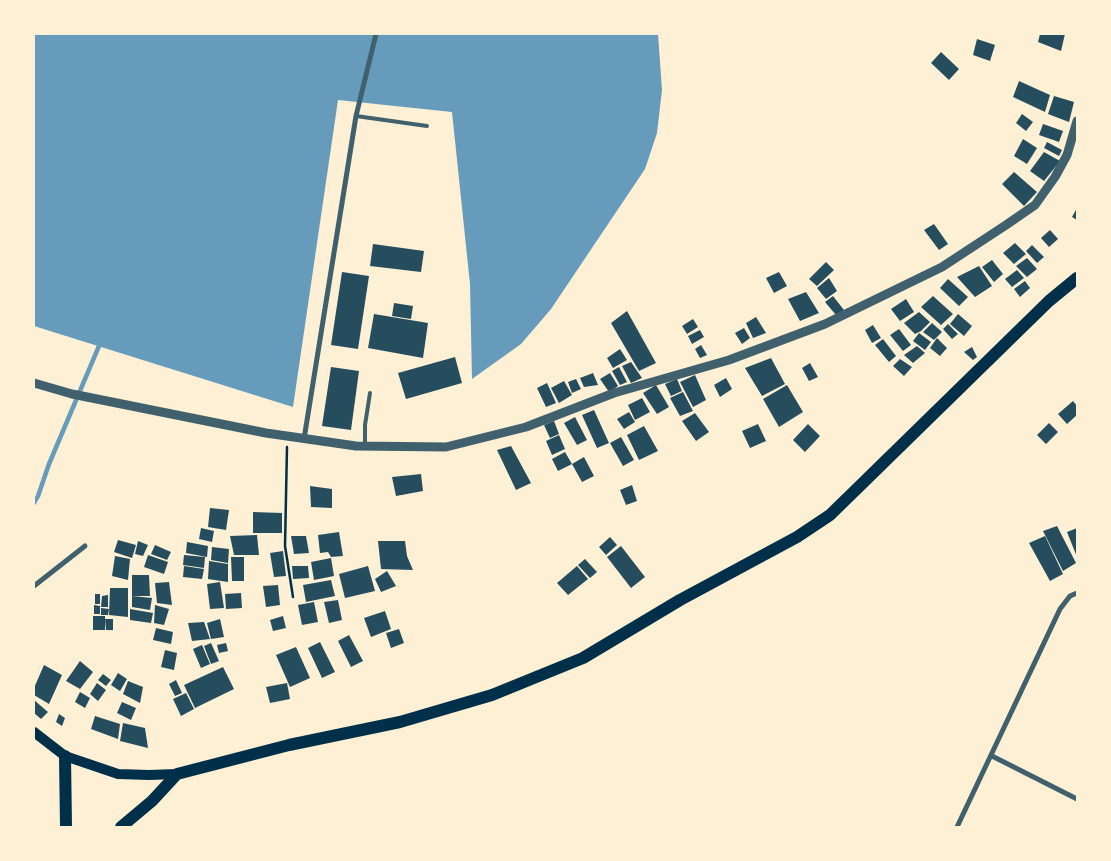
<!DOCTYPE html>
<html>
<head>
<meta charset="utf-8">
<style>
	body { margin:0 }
	#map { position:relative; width:1111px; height:861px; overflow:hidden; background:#fdf0d5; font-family:"Libre Baskerville",serif }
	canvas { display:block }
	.frame { position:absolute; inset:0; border:35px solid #fdf0d5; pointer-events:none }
</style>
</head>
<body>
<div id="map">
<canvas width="1111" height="861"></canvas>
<div class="frame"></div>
</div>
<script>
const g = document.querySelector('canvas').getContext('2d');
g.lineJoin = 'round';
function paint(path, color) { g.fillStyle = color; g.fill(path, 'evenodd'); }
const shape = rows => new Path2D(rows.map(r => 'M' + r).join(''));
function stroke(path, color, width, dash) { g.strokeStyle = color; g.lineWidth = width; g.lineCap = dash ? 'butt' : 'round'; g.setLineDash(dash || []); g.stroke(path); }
paint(shape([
	[34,34,658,34,662,90,657,133,645,169,551,309,521,344,472,379,470,284,452,112,338,100,293,407,34,326]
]), '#669bbc');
stroke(shape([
	[34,503,38,496,49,464,99,346]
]), '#669bbc', 4.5);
paint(shape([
	[1040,34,1065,34,1061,51,1038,42],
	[977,39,995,45,990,61,973,55],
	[941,52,959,69,949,80,931,63],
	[1019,81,1050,95,1045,112,1013,97],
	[1054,96,1074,102,1069,122,1048,114],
	[1022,114,1033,122,1026,131,1016,123],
	[1043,124,1063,131,1059,142,1039,135],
	[1023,139,1037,148,1027,164,1014,156],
	[1047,142,1062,150,1059,156,1044,148],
	[1044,152,1060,161,1044,181,1030,171],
	[1014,172,1037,192,1024,206,1002,184],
	[1077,208,1077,220,1072,217],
	[934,224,948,244,939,250,924,230],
	[1050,230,1058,239,1049,247,1041,238],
	[1015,243,1026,254,1014,264,1003,253],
	[373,244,424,251,421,272,370,266],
	[1032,245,1044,257,1037,263,1026,251],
	[1027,258,1037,269,1027,277,1016,266],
	[992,260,1003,274,994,282,982,267],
	[826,262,834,270,817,286,809,279],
	[979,266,992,286,975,297,957,277],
	[1017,270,1024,278,1012,287,1005,279],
	[342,272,369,276,358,349,331,345],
	[779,272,787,286,774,293,766,278],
	[829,278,837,291,826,299,817,288],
	[948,279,968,297,959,306,940,288],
	[1025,281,1030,288,1020,297,1014,289],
	[806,292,819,313,800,321,788,299],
	[833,296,844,310,836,315,825,302],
	[933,296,953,314,941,325,921,307],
	[906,299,914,312,900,321,891,309],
	[394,303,413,306,411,319,392,316],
	[627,311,656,363,639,371,611,323],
	[919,312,930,322,921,331,915,334,904,323],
	[374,314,428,323,423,358,368,348],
	[958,314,972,326,964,336,950,324],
	[756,317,766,333,753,338,746,323],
	[693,319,698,327,687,334,682,326],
	[932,323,942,332,934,340,923,332],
	[948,324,958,334,952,339,943,329],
	[873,325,881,338,872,343,865,330],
	[744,328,750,338,742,344,735,333],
	[899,329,911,345,903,351,890,335],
	[700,330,704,337,692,344,688,336],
	[919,333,931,342,925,350,913,341],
	[937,338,947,348,940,356,930,348],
	[883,339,896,356,889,362,875,345],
	[701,345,707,355,700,358,695,349],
	[917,346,925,353,913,363,904,355],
	[972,347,977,357,973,360,964,352],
	[620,349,627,360,613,368,607,358],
	[455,357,462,383,406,399,398,373],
	[771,358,785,384,762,396,745,368],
	[900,359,912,367,904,376,893,366],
	[631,362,642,378,631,383,622,366],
	[810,363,818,377,809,381,802,368],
	[331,367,359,371,351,430,322,426],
	[619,367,627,382,620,385,612,371],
	[593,373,598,385,584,387,580,378],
	[610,373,618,386,609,392,600,379],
	[695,375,706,400,693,407,680,382],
	[726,378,732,389,720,397,714,385],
	[576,379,581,389,572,393,568,382],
	[677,379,682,391,671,396,665,384],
	[564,381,572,395,559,403,551,388],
	[547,383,556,403,546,407,537,388],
	[656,385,669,407,657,414,643,393],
	[787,385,803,412,779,427,763,399],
	[683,392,693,411,680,416,670,398],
	[642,398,650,412,635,420,628,405],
	[1073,401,1077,406,1077,415,1067,424,1058,414],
	[594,410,609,443,597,448,582,415],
	[629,412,635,422,624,429,617,419],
	[695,413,709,432,696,441,682,421],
	[575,417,587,440,577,445,564,423],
	[554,421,559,434,550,438,544,425],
	[1049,423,1058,432,1046,444,1037,435],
	[758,424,766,441,750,448,742,431],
	[808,424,820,436,805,452,793,440],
	[644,426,658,451,639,460,627,435],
	[559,435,565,449,552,455,546,441],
	[621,437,634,460,623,466,610,443],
	[511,446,531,483,516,490,497,450],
	[565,452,572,464,558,471,552,459],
	[584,457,594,476,582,482,572,464],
	[421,474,423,491,396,496,392,477],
	[632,485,637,501,626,505,620,490],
	[310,486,332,489,332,508,311,507],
	[210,508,229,510,226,530,208,527],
	[253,512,282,513,282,533,253,533],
	[1057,526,1076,563,1063,571,1043,531],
	[201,528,214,531,212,542,199,539],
	[1077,528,1077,557,1067,532],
	[339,532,343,556,331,557,328,552,320,553,318,535],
	[257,535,259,555,234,555,230,536],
	[291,536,306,536,309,553,294,554],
	[1045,536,1063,574,1050,581,1029,543],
	[610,537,617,545,606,555,599,547],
	[118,540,136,545,132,558,114,552],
	[138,541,148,545,143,556,135,554],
	[378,541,405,541,407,556,413,570,381,569],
	[187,542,208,546,207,557,186,553],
	[155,545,171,552,167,560,151,554],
	[621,546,645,577,631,588,607,557],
	[212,547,229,549,228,563,211,560],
	[283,551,286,576,274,577,270,553],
	[148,555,168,562,164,574,144,567],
	[184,555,205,557,204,568,183,565],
	[115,556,130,559,128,580,112,576],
	[231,557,244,557,244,581,232,581],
	[331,558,334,576,314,580,311,562],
	[585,559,597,572,590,578,578,565],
	[209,561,228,564,228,582,208,579],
	[184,566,204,569,202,579,183,577],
	[292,566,308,566,309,578,293,579],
	[368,566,375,591,345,598,339,574],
	[577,566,588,579,568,595,557,583],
	[387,571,396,586,381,592,375,579],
	[132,575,149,575,150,596,132,596],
	[331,580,335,596,306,602,303,585],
	[169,582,172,605,157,603,155,583],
	[220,582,224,608,210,609,207,584],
	[278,585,280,605,266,607,263,586],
	[110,588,128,588,128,617,109,615],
	[241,593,242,608,226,609,225,594],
	[95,594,100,594,100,604,95,604],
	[108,595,108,607,101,607,102,596],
	[132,596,152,598,150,610,132,607],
	[338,600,342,620,329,623,324,602],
	[314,602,318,622,302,625,298,605],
	[94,605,100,606,100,614,94,614],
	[155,605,169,609,164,625,154,623],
	[101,608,109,609,108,615,101,615],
	[130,609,153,613,151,623,130,620],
	[385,611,391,629,371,637,364,618],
	[93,616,105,616,105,630,93,630],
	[283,616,286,628,273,631,270,620],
	[105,619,113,619,113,630,106,630],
	[220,619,224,637,211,639,207,623],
	[204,622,210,639,192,641,188,623],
	[156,628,173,632,171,644,153,640],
	[399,629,404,643,391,648,386,633],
	[349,635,363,661,351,667,338,641],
	[320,642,335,672,322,678,308,648],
	[211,643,219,661,211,664,204,646],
	[226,643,228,651,219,653,217,645],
	[202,645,210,664,201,668,193,649],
	[296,647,310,678,290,687,276,655],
	[165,650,177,653,174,670,161,667],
	[80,661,93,672,80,689,66,681],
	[44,665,62,675,49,704,34,695,34,688],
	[223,667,234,689,195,708,184,685],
	[118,673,127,679,120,691,111,685],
	[103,674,111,680,106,686,98,680],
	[176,680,182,693,175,696,169,684],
	[128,681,143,687,140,703,123,694],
	[97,683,106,690,98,701,90,694],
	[287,683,290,699,270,703,266,687],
	[80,692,90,698,85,708,75,702],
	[186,693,194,709,181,716,173,699],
	[34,700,48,712,41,719,34,713],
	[122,702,136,708,131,720,117,713],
	[59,714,65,718,62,726,56,722],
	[95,716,120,724,118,739,91,729],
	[123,723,145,728,148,748,120,741]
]), '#264d5e');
stroke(shape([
	[287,447,285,546,293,597]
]), '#003049', 2.5);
stroke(shape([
	[356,116,427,126],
	[365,446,365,425,370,393]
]), '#3f606c', 4);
stroke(shape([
	[304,439,356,116,376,34],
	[34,586,85,546],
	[992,756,1077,799],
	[957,827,1060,609,1070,596,1077,593]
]), '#3f606c', 5);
stroke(shape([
	[34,383,72,394,266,433,356,446,446,447,526,427,614,393,729,360,825,324,942,267,1006,225,1035,205,1055,177,1067,155,1077,121]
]), '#3f606c', 9);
stroke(shape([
	[34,732,65,756,118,774,149,775,177,774]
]), '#003049', 10);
stroke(shape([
	[65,756,66,827],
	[121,827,152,801,177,774,289,745,400,722,492,695,583,658,680,600,797,537,830,515,1049,301,1077,278]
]), '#003049', 12);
</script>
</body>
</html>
